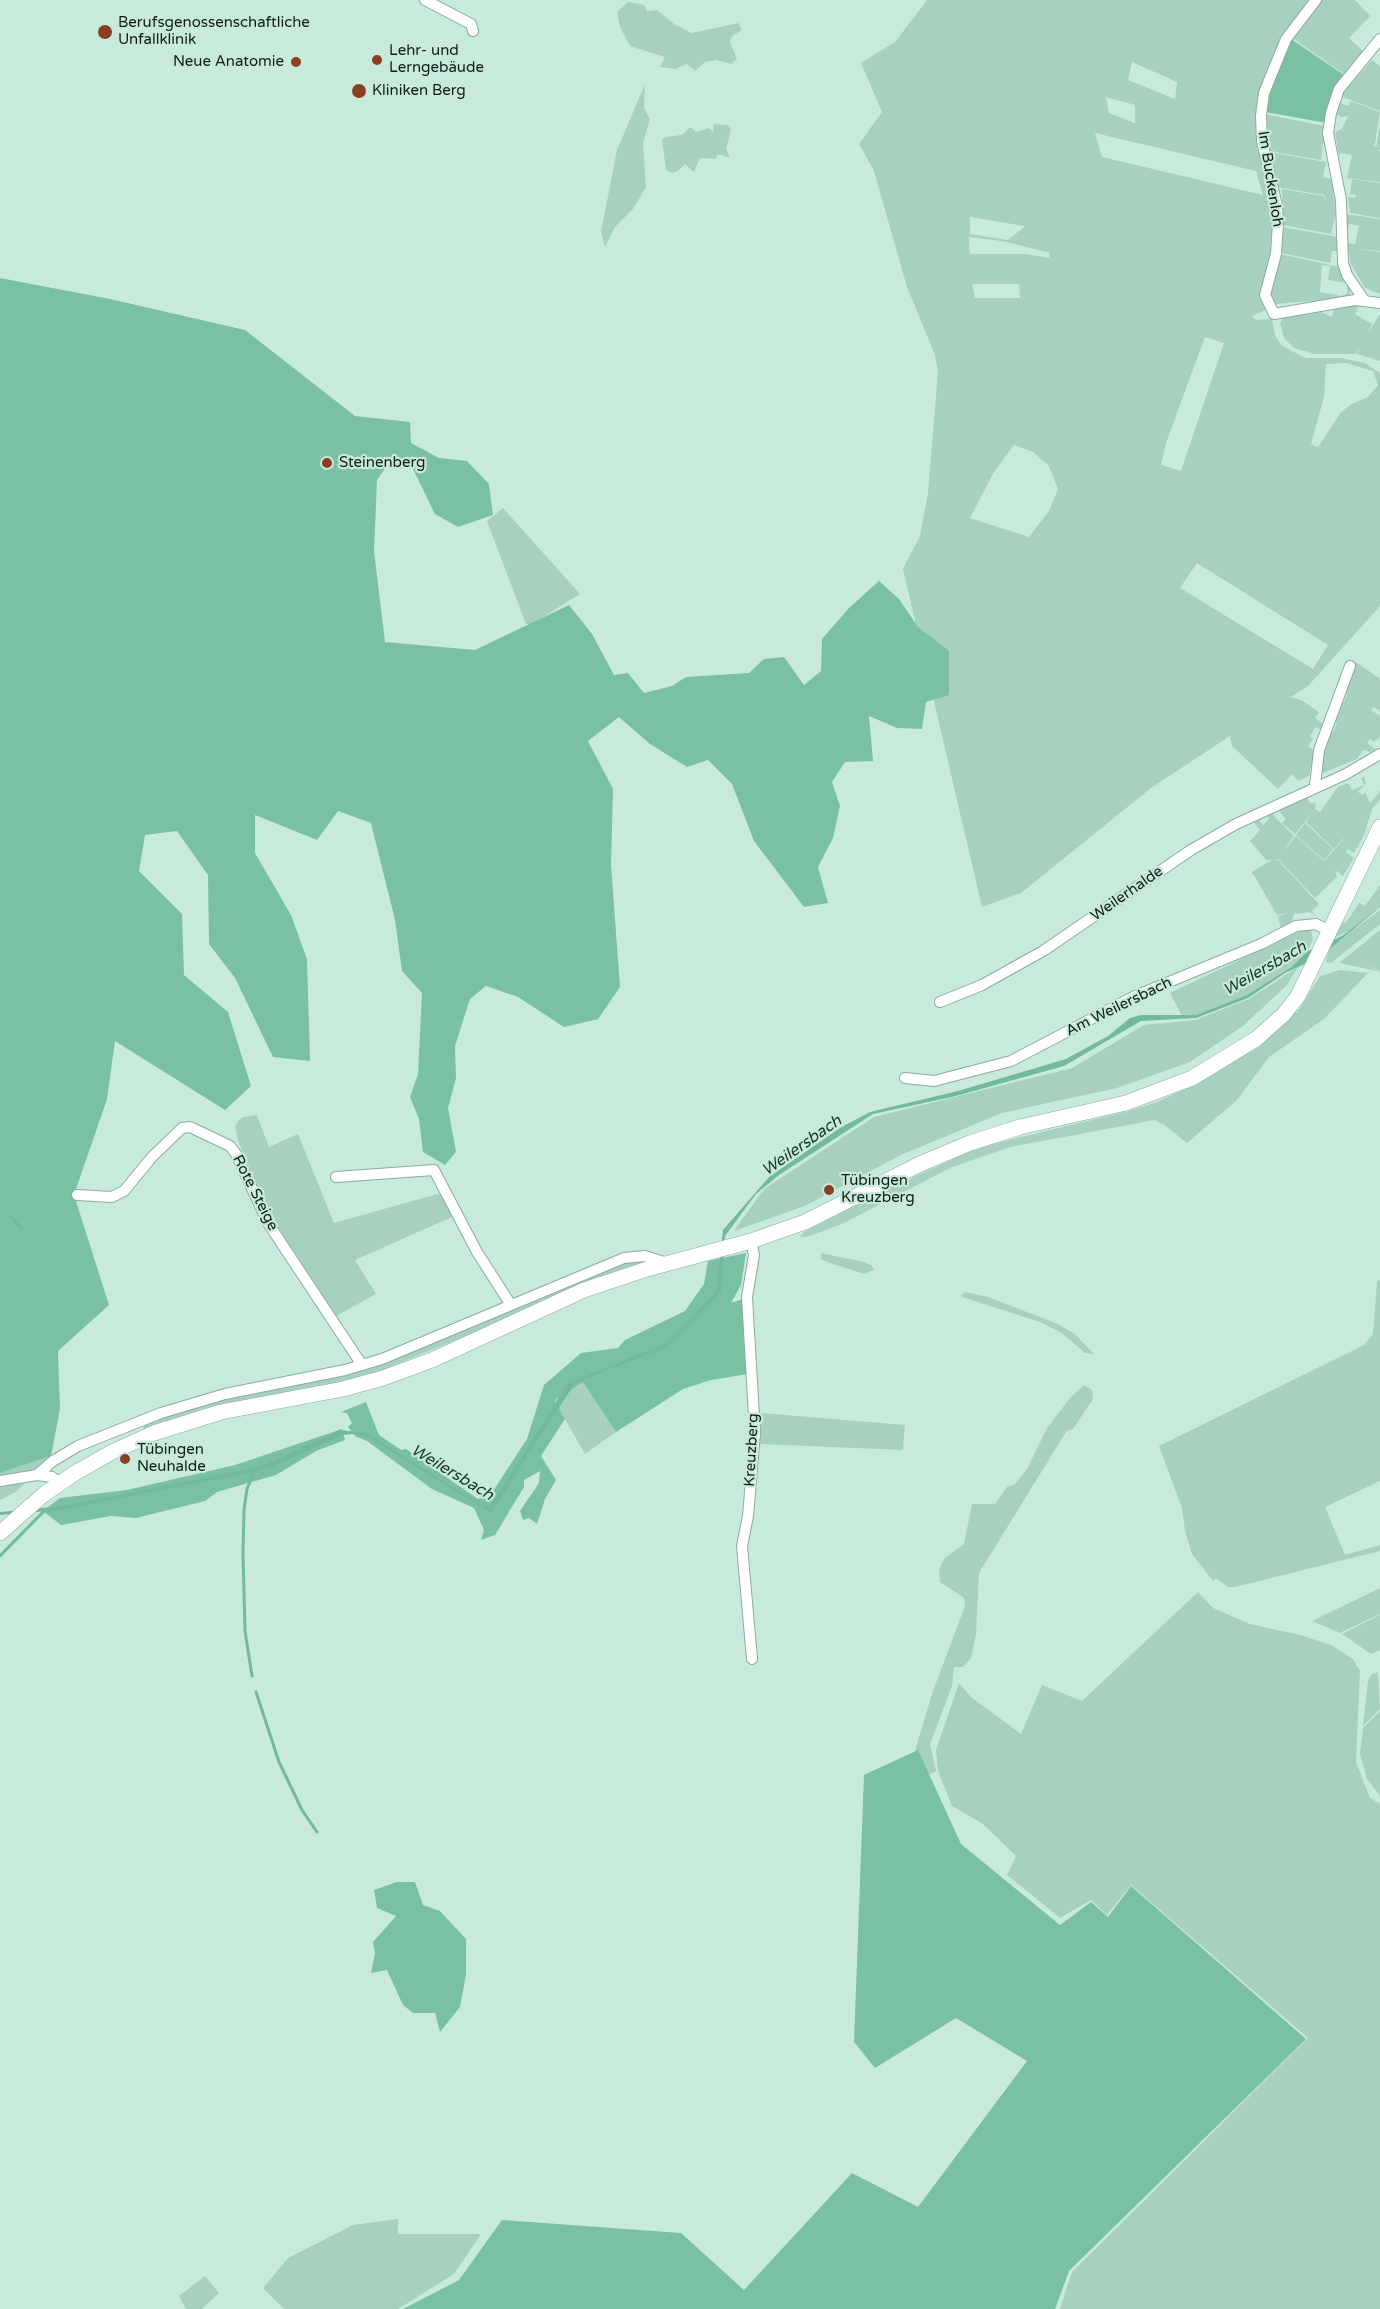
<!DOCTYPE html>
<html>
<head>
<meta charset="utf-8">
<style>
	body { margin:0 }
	canvas { display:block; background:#c8eadb }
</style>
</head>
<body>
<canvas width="1380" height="2309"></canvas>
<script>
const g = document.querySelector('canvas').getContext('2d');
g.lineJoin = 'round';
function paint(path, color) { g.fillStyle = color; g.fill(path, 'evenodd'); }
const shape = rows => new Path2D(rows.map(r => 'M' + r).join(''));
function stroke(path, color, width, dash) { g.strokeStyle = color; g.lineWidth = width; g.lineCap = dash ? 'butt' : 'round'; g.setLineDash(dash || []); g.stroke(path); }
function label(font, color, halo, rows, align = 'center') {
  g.font = font + ' "Varela Round",sans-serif'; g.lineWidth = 4.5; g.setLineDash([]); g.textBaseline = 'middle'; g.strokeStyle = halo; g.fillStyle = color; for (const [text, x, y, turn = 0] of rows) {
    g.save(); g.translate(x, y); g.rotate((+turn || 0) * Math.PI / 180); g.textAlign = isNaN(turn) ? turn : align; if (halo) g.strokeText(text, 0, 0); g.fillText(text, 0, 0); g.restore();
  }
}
paint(shape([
	[927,0,1314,0,1286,39,1258,139,1276,230,1275,248,1262,286,1262,296,1268,309,1252,316,1256,320,1272,319,1275,335,1281,345,1305,358,1341,358,1365,363,1380,373,1380,606,1308,686,1291,697,1301,700,1319,712,1315,718,1323,724,1321,730,1316,727,1310,736,1313,739,1308,746,1314,751,1309,776,1298,781,1292,774,1278,789,1232,746,1230,736,1151,788,1021,893,982,907,903,569,920,536,928,493,938,372,935,355,907,287,874,171,859,144,882,112,861,63,895,42],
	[1132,62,1177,82,1175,99,1128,80],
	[1106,97,1135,105,1135,123,1109,113],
	[1095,133,1256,171,1263,195,1102,157],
	[970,217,1024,226,1024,227,1008,240,970,234],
	[969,237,1002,241,1050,253,1049,258,1026,254,970,254],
	[972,284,1019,284,1020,298,975,298],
	[1205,337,1224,343,1181,471,1161,465,1166,443],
	[1346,363,1373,371,1378,385,1368,397,1352,404,1341,412,1318,447,1311,444,1324,397,1326,364],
	[1014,445,1033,452,1049,466,1058,489,1049,511,1029,537,970,518,994,472],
	[1197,563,1328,645,1313,669,1180,588],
	[1322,0,1355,0,1370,16,1349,38,1365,53,1344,74,1292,38,1315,7,1320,10,1316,7],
	[628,2,644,5,647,11,657,10,674,24,692,33,738,23,742,30,732,36,730,42,737,59,731,64,716,60,705,62,695,71,687,64,675,69,660,67,665,57,630,46,620,27,617,12],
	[1372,60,1380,66,1380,111,1340,96,1343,89,1345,90],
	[645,84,644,108,650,119,643,143,646,187,633,209,615,227,605,247,601,232,617,150],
	[1350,101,1380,112,1375,144,1373,144,1376,147,1380,126,1380,150,1376,150,1380,151,1380,182,1347,178,1352,155,1340,153,1339,156,1335,132,1342,129,1348,116,1341,117,1337,114,1340,103,1349,106],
	[1264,114,1325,126,1326,143,1323,143,1321,160,1269,151],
	[714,124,728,125,731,130,726,149,730,158,718,154,715,159,700,158,694,172,685,164,678,171,672,173,666,170,662,140,665,137,682,135,690,127,696,132,709,128,713,132],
	[1268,152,1326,162,1323,177,1331,179,1336,212,1331,234,1283,225,1282,189,1323,196,1327,202,1324,195,1277,187],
	[1352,179,1380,183,1380,218,1350,213,1348,197,1355,198,1356,195,1350,194],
	[1346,214,1380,219,1380,251,1355,249,1380,252,1380,294,1365,288,1351,264,1347,243,1355,244,1359,226,1349,224,1347,233],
	[1282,227,1338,237,1337,251,1332,251,1330,263,1281,253],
	[1280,254,1339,267,1350,287,1350,294,1344,298,1276,304,1270,297,1271,286],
	[1322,265,1330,266,1328,280,1347,283,1347,294,1342,296,1320,292],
	[1356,305,1358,307,1355,314,1372,324,1367,335,1380,314,1380,361,1357,354,1361,345,1356,354,1315,354,1294,348,1284,338,1280,323,1284,317,1319,311,1332,317,1335,307],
	[503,508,580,594,532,624,526,624,487,521],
	[1356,662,1380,679,1380,711,1374,707,1371,710,1380,716,1380,737,1374,742,1370,739,1367,743,1375,749,1370,752,1363,750,1357,759,1320,774,1321,754,1329,731,1333,732,1337,723,1332,719,1337,717,1341,708,1339,703,1343,703,1347,695,1345,690],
	[1364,777,1366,783,1358,792,1363,795,1365,792,1370,803,1380,791,1380,800,1372,809,1364,835,1354,853,1348,849,1346,852,1354,858,1343,876,1335,870,1337,877,1315,898,1278,859,1266,860,1250,841,1260,830,1252,820,1257,817,1263,825,1269,819,1265,812,1269,811,1294,836,1282,853,1296,836,1324,861,1343,840,1346,841,1343,839,1334,849,1306,822,1312,813,1295,834,1282,823,1286,819,1277,809,1307,797,1310,804,1316,802,1315,809,1320,812,1338,787,1348,783,1352,790,1364,785,1361,778],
	[1305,823,1333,849,1324,860,1296,835],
	[1273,859,1278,860,1319,904,1312,911,1317,917,1310,912,1294,914,1292,922,1281,929,1278,916,1288,913,1277,915,1252,872],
	[1380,885,1380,907,1354,928,1334,938,1340,920,1346,923,1359,903,1365,906],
	[1380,910,1380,924,1331,963,1326,962,1329,948],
	[1380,930,1380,972,1365,962,1377,971,1339,963],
	[1300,931,1311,931,1313,939,1308,951,1290,967,1247,995,1196,1015,1182,1016,1170,993],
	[1298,967,1287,985,1243,1026,1190,1062,1117,1088,1002,1113,901,1155,805,1206,734,1231,764,1189,874,1117,1072,1068,1144,1025,1195,1020,1249,999],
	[1340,970,1368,973,1324,1019,1269,1057,1237,1100,1187,1143,1163,1124,1173,1118,1162,1124,1155,1120,1010,1147,950,1168,842,1224,807,1237,800,1237,804,1232,896,1185,980,1147,1129,1111,1157,1102,1196,1084,1293,1012,1297,1013,1320,976],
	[257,1115,269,1147,298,1134,334,1223,441,1193,452,1217,355,1260,376,1294,336,1316,270,1215,238,1141,235,1126,239,1120,243,1117],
	[821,1253,864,1262,871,1265,874,1270,864,1274,827,1262,821,1259],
	[627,1261,650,1261,380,1371,351,1381,205,1408,144,1429,142,1422,191,1406,348,1373],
	[1380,1280,1380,1481,1325,1507,1345,1555,1380,1545,1380,1551,1235,1587,1228,1587,1216,1578,1213,1581,1192,1554,1185,1531,1182,1508,1159,1446,1364,1345,1373,1334,1377,1281],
	[965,1292,988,1297,1058,1324,1075,1334,1094,1354,1085,1353,1062,1333,1040,1322,965,1298,961,1296],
	[583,1381,616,1432,585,1454,554,1400],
	[1084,1385,1092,1390,1093,1399,1073,1429,1066,1432,979,1573,976,1635,971,1658,963,1667,954,1667,952,1686,930,1744,936,1771,927,1776,909,1771,933,1691,965,1606,964,1598,940,1582,939,1569,945,1558,964,1544,972,1504,995,1504,1007,1487,1015,1484,1027,1469,1047,1428,1070,1398],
	[761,1413,905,1425,903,1450,759,1444],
	[51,1456,16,1492,0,1500,0,1473],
	[1380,1588,1380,1614,1340,1633,1312,1621],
	[1198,1592,1213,1608,1250,1624,1300,1635,1331,1645,1353,1659,1360,1671,1356,1762,1370,1798,1380,1804,1380,2309,1060,2309,1072,2272,1308,2038,1131,1885,1107,1915,1091,1900,1060,1918,1007,1875,1016,1856,983,1824,952,1806,938,1771,936,1750,959,1683,971,1697,1021,1734,1042,1685,1082,1701],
	[1380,1615,1380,1650,1371,1654,1342,1634],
	[1378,1672,1380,1709,1363,1726,1368,1681,1372,1674],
	[1380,1711,1380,1796,1367,1779,1360,1754,1363,1728],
	[398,2219,398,2234,481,2234,454,2274,398,2309,284,2309,263,2288,288,2258,353,2225],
	[205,2276,219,2293,202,2309,186,2309,179,2296]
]), '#a7d1be');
paint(shape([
	[1291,39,1344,75,1329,100,1327,123,1265,112,1266,101],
	[0,278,110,299,245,330,355,416,410,422,411,443,439,458,467,461,489,484,493,515,458,527,435,514,411,465,393,457,377,480,374,551,385,642,475,650,569,605,592,634,614,675,628,673,644,693,672,686,686,677,749,673,764,659,784,657,804,685,821,671,822,639,849,608,879,581,899,599,918,627,949,651,949,695,926,702,922,729,897,728,869,716,873,761,845,762,832,782,840,806,833,838,818,867,828,903,804,907,754,841,732,784,708,760,687,767,650,744,619,717,588,741,613,789,611,865,620,987,598,1019,564,1027,518,997,486,986,470,999,455,1046,456,1078,448,1108,456,1152,445,1165,423,1152,419,1119,410,1097,418,1074,422,993,402,971,395,920,371,823,338,811,317,840,255,815,255,853,291,915,307,959,310,1061,273,1057,235,978,209,944,208,875,177,831,145,835,139,871,182,914,184,975,228,1012,251,1086,225,1110,115,1041,107,1099,74,1195,109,1305,58,1351,60,1409,51,1456,0,1473],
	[746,1253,741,1285,731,1303,743,1299,748,1374,711,1380,683,1389,616,1432,583,1382,554,1400,565,1419,541,1456,556,1480,545,1499,537,1524,529,1518,523,1520,520,1511,539,1483,540,1471,524,1480,524,1487,495,1535,481,1540,484,1530,474,1508,432,1489,367,1441,355,1436,348,1427,352,1423,347,1413,341,1412,366,1402,379,1435,401,1450,406,1449,478,1499,493,1491,527,1439,544,1385,581,1353,618,1348,625,1340,685,1311,704,1284,708,1261],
	[342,1429,345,1440,316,1451,276,1475,217,1492,205,1501,136,1518,111,1516,61,1525,43,1511,60,1498,127,1490,235,1465],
	[918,1750,961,1844,1060,1925,1091,1902,1108,1917,1131,1886,1306,2039,1069,2271,1055,2309,403,2309,459,2280,502,2220,681,2233,744,2290,852,2173,918,2207,1027,2061,956,2018,875,2068,854,2042,864,1775],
	[397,1882,415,1882,423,1905,440,1911,466,1939,466,1974,460,2007,440,2032,435,2013,413,2013,403,2005,387,1970,371,1973,375,1953,373,1942,396,1916,377,1908,374,1890]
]), '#7ac1a4');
paint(shape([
	[1380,907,1320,957,1285,973,1248,998,1196,1018,1141,1021,1064,1066,956,1096,873,1114,779,1175,756,1194,725,1236,721,1292,711,1304,667,1347,575,1383,491,1513,368,1437,353,1434,343,1435,268,1469,249,1473,61,1510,0,1515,0,1512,62,1506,249,1469,266,1464,340,1430,367,1433,483,1506,491,1505,568,1383,667,1343,716,1292,723,1230,769,1177,840,1128,870,1112,958,1091,1066,1059,1108,1036,1130,1018,1141,1015,1196,1015,1247,995,1291,967,1308,951,1342,936]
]), '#73ba9d');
stroke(shape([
	[10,1216,22,1229],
	[0,1556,46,1509],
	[252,1676,245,1631,243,1553,244,1510,247,1489,255,1470],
	[256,1692,279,1762,302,1810,317,1832]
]), '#73ba9d', 3);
const street = shape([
	[425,0,471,24,473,31],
	[1316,0,1286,39,1264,93,1261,116,1262,141,1277,206,1278,224,1276,254,1265,295,1274,314,1355,300,1380,303],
	[1364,300,1347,275,1343,263,1341,200,1328,133,1331,113,1339,89,1380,39],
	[1315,786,1319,750,1350,666],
	[940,1002,982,985,1043,951,1191,850,1236,824,1346,774,1380,754],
	[905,1078,934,1081,1011,1061,1135,996,1261,944,1296,926,1316,924,1329,931],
	[336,1177,434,1170,477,1252,511,1305],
	[77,1195,112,1197,124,1191,152,1157,182,1128,190,1127,230,1146,236,1154,268,1223,362,1365],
	[751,1241,754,1255,747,1297,755,1433,748,1516,742,1546,752,1659],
	[37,1475,53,1461,78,1446,161,1413,225,1394,345,1370,382,1359,624,1258,645,1256,667,1263],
	[0,1481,37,1475,52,1477,60,1483]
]);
const secondary = shape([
	[0,1533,43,1495,75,1473,112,1452,154,1433,221,1412,343,1389,383,1378,432,1360,584,1290,647,1269,751,1241,805,1222,920,1164,970,1143,1020,1127,1126,1103,1192,1078,1256,1039,1284,1014,1298,996,1380,827]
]);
stroke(street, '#8bab9d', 12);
stroke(secondary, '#8bab9d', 16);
stroke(street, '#fff', 10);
stroke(secondary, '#fff', 15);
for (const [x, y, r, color] of [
	[105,32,8,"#884022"],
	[377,60,6,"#884022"],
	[296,62,6,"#884022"],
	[359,91,8,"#884022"],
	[327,463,6,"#884022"],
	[829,1190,6,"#884022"],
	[125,1459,6,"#884022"]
]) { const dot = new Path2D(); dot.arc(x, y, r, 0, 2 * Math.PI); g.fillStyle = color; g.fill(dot); stroke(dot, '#c8eadb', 2); }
label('15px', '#111d18', '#c8eadb', [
	["Berufsgenossenschaftliche",118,23],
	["Unfallklinik",118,40],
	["Lehr- und",389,51],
	["Lerngebäude",389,68],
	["Neue Anatomie",284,62,"right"],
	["Kliniken Berg",372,91],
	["Steinenberg",339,463],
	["Tübingen",841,1181],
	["Kreuzberg",841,1198],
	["Tübingen",137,1450],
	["Neuhalde",137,1467]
], 'left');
label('15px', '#111d18', '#c8eadb', [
	["Im Buckenloh",1270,179,81],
	["Weilerhalde",1127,894,-35],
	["Am Weilersbach",1119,1007,-26],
	["Rote Steige",255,1193,63],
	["Kreuzberg",752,1450,-87]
]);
label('italic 16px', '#16382b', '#c8eadb', [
	["Weilersbach",1265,969,-30],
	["Weilersbach",802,1146,-35],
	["Weilersbach",452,1473,31]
]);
</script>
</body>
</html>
